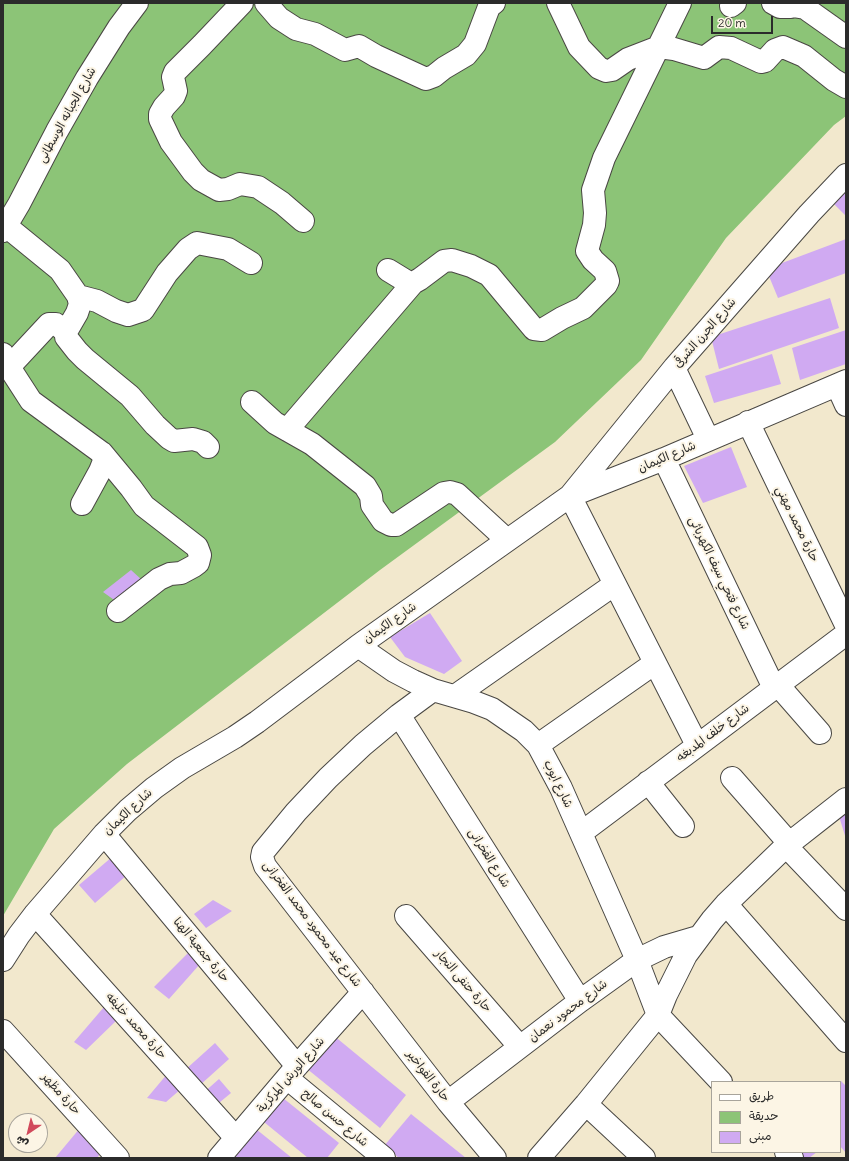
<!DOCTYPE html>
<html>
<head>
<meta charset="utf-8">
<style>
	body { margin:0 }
	#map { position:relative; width:849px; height:1161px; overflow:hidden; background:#f2e8cd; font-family:Delius,"Playpen Sans Arabic",sans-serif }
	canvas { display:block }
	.frame { position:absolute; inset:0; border:4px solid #2b2b2b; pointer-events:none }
	.legend { position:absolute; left:711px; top:1081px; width:130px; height:72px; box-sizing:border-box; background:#fcf5e5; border:1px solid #a8a49b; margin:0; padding:5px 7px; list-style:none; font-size:12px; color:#2b2b2b }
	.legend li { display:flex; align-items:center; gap:8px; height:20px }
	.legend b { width:20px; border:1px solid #a8a49b }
	.north { position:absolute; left:8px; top:1113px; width:40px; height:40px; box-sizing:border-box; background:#fcf5e5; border:1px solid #a8a49b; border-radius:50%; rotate:215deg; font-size:11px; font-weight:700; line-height:16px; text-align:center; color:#2b2b2b }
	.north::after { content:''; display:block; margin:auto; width:14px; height:18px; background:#d1495b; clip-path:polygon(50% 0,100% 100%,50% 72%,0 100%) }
	.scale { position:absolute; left:711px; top:16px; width:62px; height:18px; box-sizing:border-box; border:2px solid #2b2b2b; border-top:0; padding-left:5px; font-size:12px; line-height:14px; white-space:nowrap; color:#2b2b2b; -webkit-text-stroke:3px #fcf5e5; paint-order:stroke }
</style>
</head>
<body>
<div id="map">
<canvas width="849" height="1161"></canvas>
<div class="frame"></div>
<ul class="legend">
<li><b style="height:5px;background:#fff"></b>طريق</li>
<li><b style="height:11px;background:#8cc477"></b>حديقة</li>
<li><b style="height:11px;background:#d0aaf2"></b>مبنى</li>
</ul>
<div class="north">ش</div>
<div class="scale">20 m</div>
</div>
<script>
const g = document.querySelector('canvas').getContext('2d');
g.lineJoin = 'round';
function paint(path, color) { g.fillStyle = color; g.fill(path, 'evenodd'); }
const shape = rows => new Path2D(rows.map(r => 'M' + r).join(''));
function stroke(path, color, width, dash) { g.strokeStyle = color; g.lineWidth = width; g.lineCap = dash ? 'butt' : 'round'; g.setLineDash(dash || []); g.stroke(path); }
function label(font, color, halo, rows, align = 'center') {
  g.font = font + ' Delius,"Playpen Sans Arabic",sans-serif'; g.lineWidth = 4; g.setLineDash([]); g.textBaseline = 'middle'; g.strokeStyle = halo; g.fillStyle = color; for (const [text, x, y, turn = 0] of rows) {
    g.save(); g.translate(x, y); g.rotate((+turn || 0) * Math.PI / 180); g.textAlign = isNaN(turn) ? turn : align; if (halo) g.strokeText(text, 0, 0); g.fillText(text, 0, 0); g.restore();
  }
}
paint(shape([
	[3,3,846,3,846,116,834,125,726,238,641,360,555,442,380,570,127,764,54,829,3,916]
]), '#8cc477');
paint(shape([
	[846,187,846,216,831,201],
	[846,239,846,273,778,298,766,269],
	[830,298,839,328,719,369,711,337],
	[846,330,846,364,800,380,792,348],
	[772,354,781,384,714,403,705,376],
	[731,447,747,487,703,503,684,466],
	[131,570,142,580,117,602,103,592],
	[430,613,462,661,444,674,405,657,390,637],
	[846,811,846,839,838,813],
	[112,857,127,875,95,903,79,885],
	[213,900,232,911,206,928,194,914],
	[188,953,200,964,169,999,154,987],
	[104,1007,116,1021,86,1050,74,1042],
	[333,1035,406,1095,380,1128,306,1068],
	[215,1043,229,1059,199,1086,185,1070],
	[168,1073,181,1089,166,1102,147,1098],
	[219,1079,231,1093,214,1107,202,1094],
	[841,1081,846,1086,846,1153,840,1146,840,1082],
	[283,1098,339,1143,327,1158,308,1158,264,1122],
	[411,1114,466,1158,399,1158,384,1146],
	[251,1125,292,1158,234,1158,229,1153],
	[80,1128,103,1150,97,1158,55,1158],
	[795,1152,817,1152,809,1158,800,1158]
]), '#d0aaf2');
const minor = shape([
	[242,3,202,45,175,72,173,77,176,91,174,96,164,107,160,114,160,119,171,142,193,172,201,180,219,190,228,189,240,184,258,187,282,203,303,221],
	[266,3,279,18,296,29,315,34,345,50,359,46,376,56,426,79,434,76,444,68,466,55,475,44,489,7,494,3],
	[558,3,579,47,599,68,606,71,612,70,628,59,659,47,674,49,704,58,719,47,731,48,761,62,765,61,775,50,783,47,804,56,834,80,846,87],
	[773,3,780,7,791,7,793,6,805,8,846,37],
	[731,6,735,3],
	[6,226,60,270,78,296,80,304,77,313,66,332,66,337,77,351,85,359,130,396,155,425,169,438,174,441,193,439,203,442,208,447],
	[3,231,19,204,57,131,87,78,119,27,137,3],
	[388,270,406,281,413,283,420,279,444,261,452,260,471,266,489,275,534,329,542,330,562,318,583,308,606,285,608,281,605,271,593,260,587,251,594,225,595,213,593,190,604,158,680,3],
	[78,296,97,301,116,311,128,315,143,310,167,273,188,249,197,243,228,249,251,263],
	[3,354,9,367,31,401,102,453,104,461,100,471,82,504],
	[9,367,49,324,56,324,66,332],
	[674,368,708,439],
	[837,385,846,405],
	[252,402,275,423,312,444,365,486,371,496,372,505,383,521,391,525,396,525,444,493,450,492,457,494,507,540],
	[748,422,846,625],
	[287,430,413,283],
	[102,453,131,488,144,506,197,547,200,555,198,563,194,566,181,573,170,574,159,579,118,611],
	[664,459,774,688],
	[358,646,394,671,413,681,433,690,474,702,492,709,524,731,538,745,561,788,637,960,658,1015,721,1082],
	[778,685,820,733],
	[433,690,399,715,363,745,328,778,296,812,263,852,262,857,265,866,448,1102,495,1158],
	[455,696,615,584],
	[399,715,580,1001],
	[538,745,655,663],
	[697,745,570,496,674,368,809,214,846,175],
	[732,778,789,843],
	[648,782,683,826],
	[581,833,846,634],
	[104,834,297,1066],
	[786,846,846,909],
	[726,904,846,1041],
	[35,914,236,1138],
	[406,916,520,1047],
	[3,960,19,935,35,914,104,834,128,810,154,788,182,768,235,737,257,722,358,646,570,496,664,459,846,381],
	[3,1031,118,1158],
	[287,1078,384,1158],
	[448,1102,580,1001,637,960,664,947,698,937],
	[586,1104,644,1158],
	[786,1152,792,1158],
	[219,1158,297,1066,363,992],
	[539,1158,586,1104,658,1015,666,995,686,955,712,920,726,904,786,846,846,799]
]);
stroke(minor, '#494743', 24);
stroke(minor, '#fff', 22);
label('12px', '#2b2b2b', '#fcf5e5', [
	["شارع الجبانه الوسطانى",67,115,-61],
	["شارع الجرن الشرقى",705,333,-49],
	["شارع الكيمان",667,457,-23],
	["حارة محمد مهني",797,524,64],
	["شارع فتحي سيف الكهربائى",719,573,64],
	["شارع الكيمان",390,623,-35],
	["شارع خلف المدبغه",713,733,-37],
	["شارع ايوب",558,784,64],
	["شارع الكيمان",128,812,-43],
	["شارع الفخرانى",489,858,58],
	["شارع عيد محمود محمد الفخرانى",312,924,53],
	["حارة جمعية الهنا",201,950,50],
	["حارة حنفى النجار",463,981,49],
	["شارع محمود نعمان",568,1011,-37],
	["حارة محمد خليفه",136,1026,48],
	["شارع الورش المركزية",291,1075,-49],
	["حارة الفواخير",428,1076,52],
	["حارة مظهر",61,1094,48],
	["شارع حسن صالح",335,1118,40]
]);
</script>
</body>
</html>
